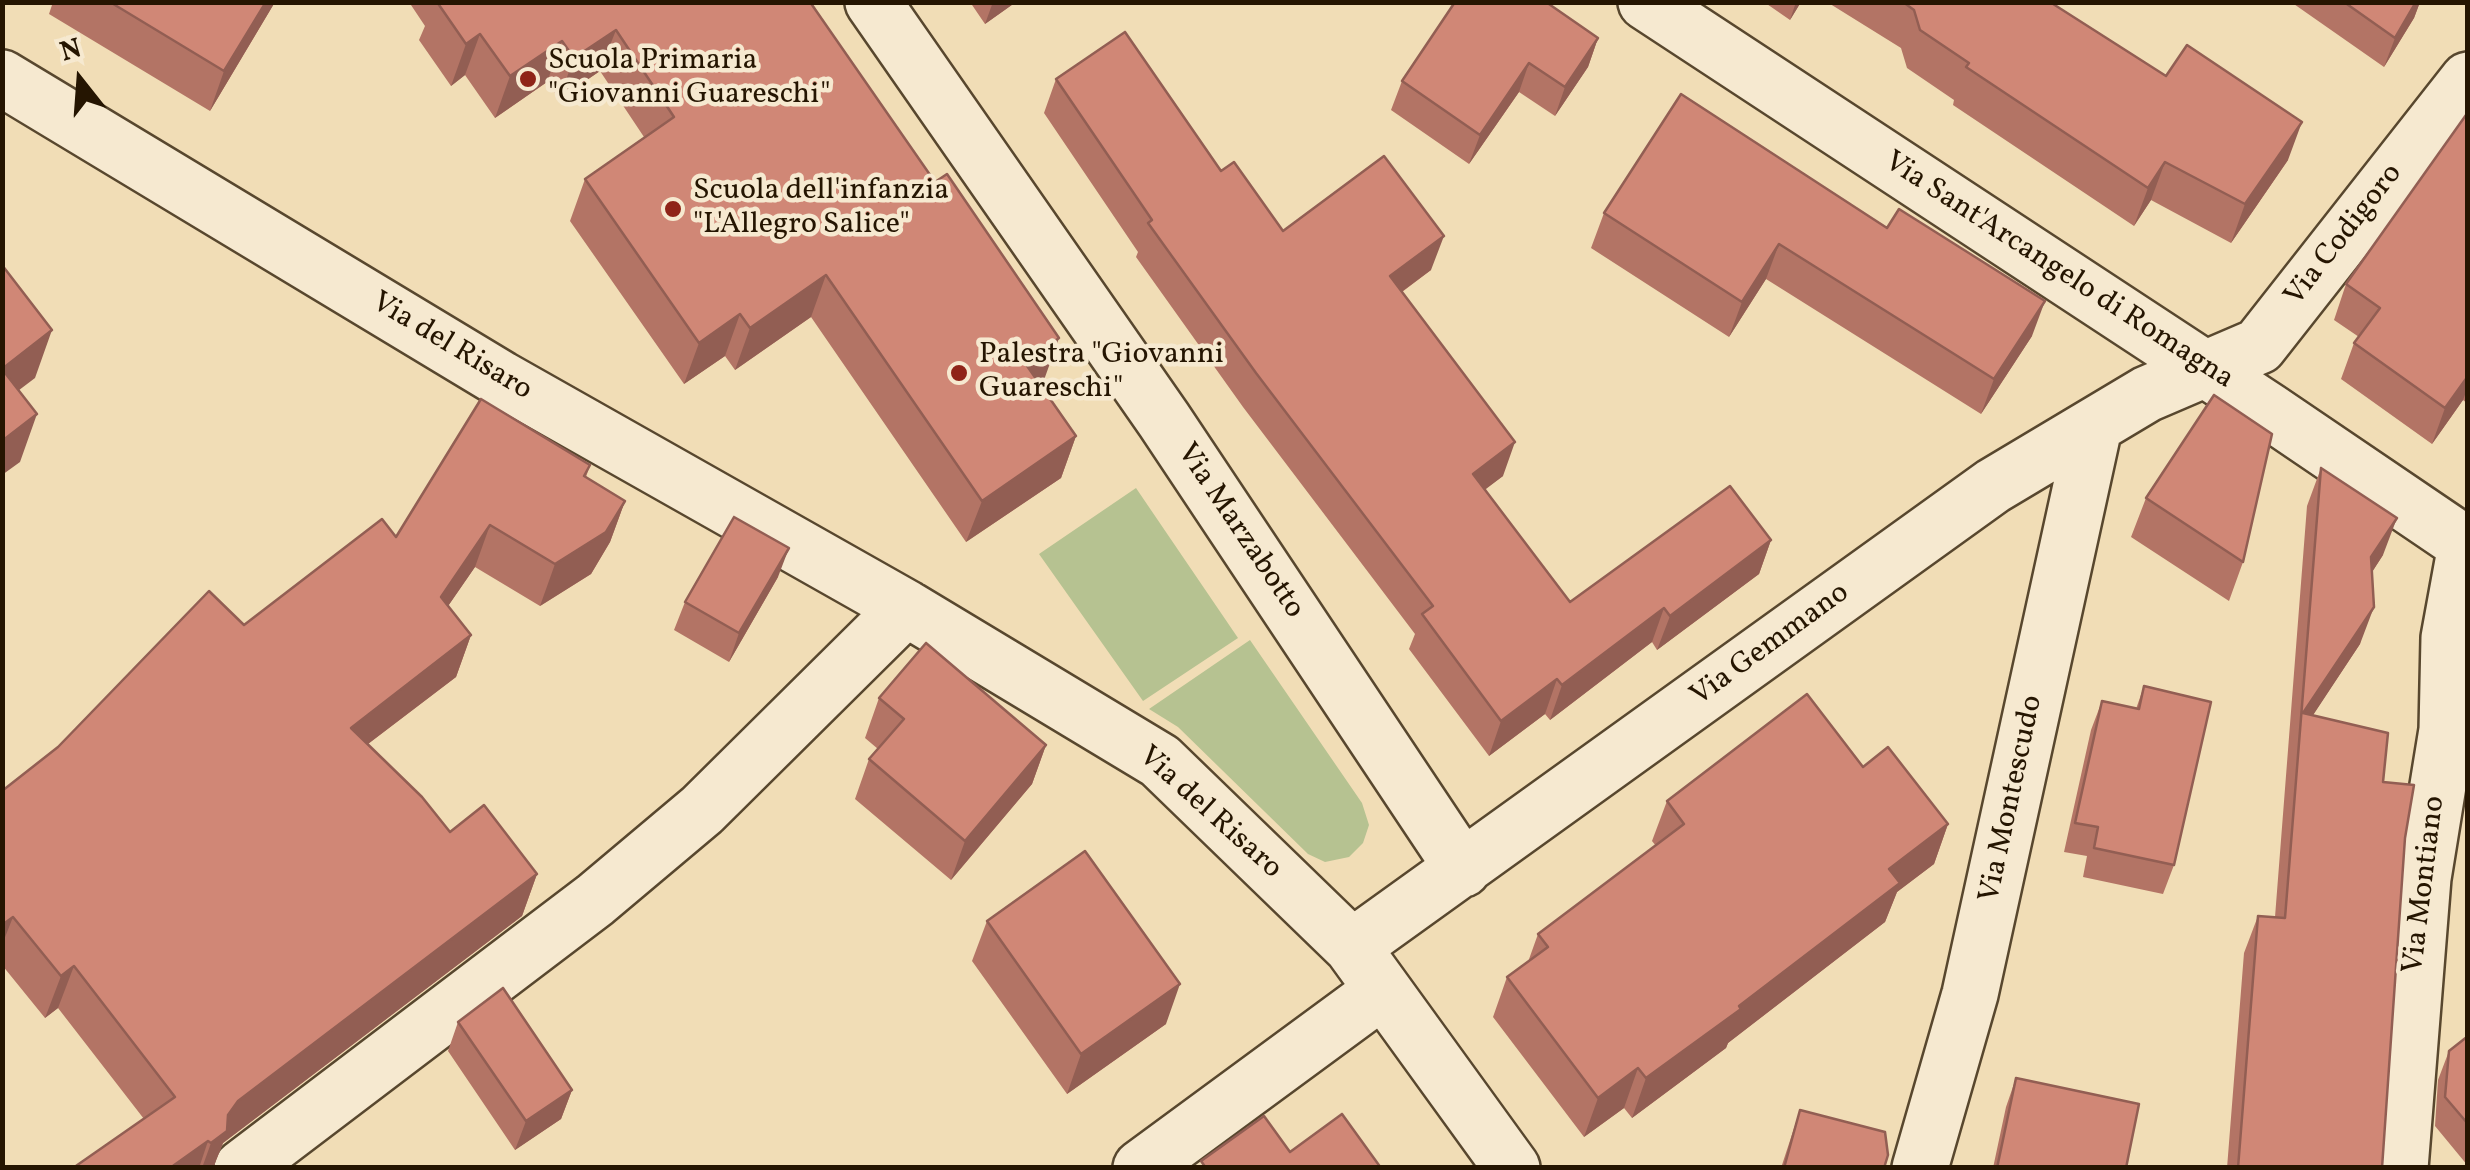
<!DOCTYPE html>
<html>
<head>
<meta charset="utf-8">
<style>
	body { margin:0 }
	#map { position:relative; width:2470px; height:1170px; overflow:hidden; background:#f1ddb6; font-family:Vollkorn,serif }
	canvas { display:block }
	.frame { position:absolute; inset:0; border:5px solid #251501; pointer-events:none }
	.north { position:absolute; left:30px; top:30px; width:100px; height:100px; -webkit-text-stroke:8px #f6e9d0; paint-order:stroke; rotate:343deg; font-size:28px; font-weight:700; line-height:40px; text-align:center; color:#251501 }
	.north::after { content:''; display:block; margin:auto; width:35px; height:45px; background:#251501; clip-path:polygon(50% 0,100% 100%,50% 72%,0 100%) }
</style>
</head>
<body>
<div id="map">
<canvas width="2470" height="1170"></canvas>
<div class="frame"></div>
<div class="north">N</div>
</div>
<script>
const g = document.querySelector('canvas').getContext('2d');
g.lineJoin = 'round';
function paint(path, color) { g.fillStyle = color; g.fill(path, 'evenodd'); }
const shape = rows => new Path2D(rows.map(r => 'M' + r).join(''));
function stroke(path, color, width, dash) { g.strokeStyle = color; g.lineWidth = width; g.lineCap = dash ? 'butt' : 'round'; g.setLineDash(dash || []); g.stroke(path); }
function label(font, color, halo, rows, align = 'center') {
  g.font = font + ' Vollkorn,serif'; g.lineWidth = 9; g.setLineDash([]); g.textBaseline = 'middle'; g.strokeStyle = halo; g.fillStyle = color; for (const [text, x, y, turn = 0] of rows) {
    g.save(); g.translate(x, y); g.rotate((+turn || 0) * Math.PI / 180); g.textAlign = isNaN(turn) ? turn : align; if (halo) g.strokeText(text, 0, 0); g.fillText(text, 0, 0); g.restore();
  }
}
paint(shape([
	[1136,488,1238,638,1143,701,1039,554],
	[1250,640,1362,803,1369,825,1363,843,1349,857,1325,862,1308,854,1178,727,1149,709]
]), '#b6c291');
const minor = shape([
	[873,2,1164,420,1463,869],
	[1646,2,2269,411,2468,546],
	[2,78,501,379,906,608,1160,761,1352,947,1512,1168],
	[1352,947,1993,486,2147,394,2259,346,2468,80],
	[242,1168,595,900,702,810,906,608],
	[1141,1168,1383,990],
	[1920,1168,1970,994,2094,427],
	[2400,1168,2423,878,2447,730,2449,638,2466,545]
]);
stroke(minor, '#58472e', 60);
stroke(minor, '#f6e9d0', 55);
paint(shape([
	[53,2,275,2,210,111,49,14],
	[409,2,810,2,1044,380,1039,383,1076,436,1061,478,966,542,811,317,735,370,725,356,684,384,570,221,585,179,644,137,600,71,559,99,547,82,495,118,465,75,451,86,419,40,425,26],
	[970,2,1016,2,985,24],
	[1764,2,1801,2,1790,20],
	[1827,2,2050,2,2288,160,2231,243,2151,200,2134,226,1953,105,1954,100,1907,68,1901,48],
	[2291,2,2420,2,2414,18,2384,67],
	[1598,38,1588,67,1555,116,1519,92,1469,164,1391,110,1402,81],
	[1056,79,1221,171,1283,231,1431,270,1402,292,1503,476,1485,489,1570,602,1771,540,1759,574,1657,650,1652,642,1550,720,1545,714,1489,756,1409,649,1415,634,1243,407,1136,257,1138,252,1044,113],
	[1681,94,2032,336,1981,414,1766,279,1729,337,1591,248,1604,213],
	[2468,116,2468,404,2463,400,2432,444,2341,379,2354,343,2359,337,2334,320,2346,284],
	[590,465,586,477,625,501,610,542,591,574,540,606,475,567,448,606,471,635,456,677,368,744,450,832,537,874,522,916,223,1143,213,1168,73,1168,144,1119,58,1008,45,1018,2,965,2,791,244,625,396,537],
	[2321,468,2383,555,2372,572,2360,644,2312,716,2383,782,2405,838,2382,1168,2227,1168,2244,953,2258,916,2275,917,2307,506],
	[2146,498,2243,562,2229,601,2131,537],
	[778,577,729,662,674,630,685,602],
	[2144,686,2174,865,2163,894,2083,877,2087,856,2064,852,2091,730,2102,701,2136,709],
	[879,698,1046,745,1032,784,951,880,855,799,869,759,878,749,865,738],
	[1863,767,1948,824,1934,864,1897,892,1885,922,1728,1043,1726,1048,1632,1118,1624,1108,1584,1137,1493,1017,1507,977,1528,962,1538,934,1656,846,1652,841,1667,801],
	[987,921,1166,1024,1067,1094,972,961],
	[458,1022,572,1090,561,1119,515,1150,448,1051],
	[2468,1036,2468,1166,2435,1126,2438,1080,2449,1051],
	[2016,1078,2126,1168,1993,1168,2006,1107],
	[1800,1110,1884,1168,1781,1168]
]), '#b37465');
paint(shape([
	[266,2,275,2,210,111,224,71],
	[993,2,1016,2,985,24],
	[1796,2,1801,2,1790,20],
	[2416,2,2420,2,2414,18,2384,67,2395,38],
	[616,30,600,71,559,99,574,58],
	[480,34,465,75,451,86,466,44],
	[1598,38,1588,67,1555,116,1565,87],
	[562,41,547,82,495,118,510,76],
	[1529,63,1519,92,1469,164,1480,135],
	[2302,122,2288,160,2231,243,2245,204],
	[2165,162,2151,200,2134,226,2148,188],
	[1444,236,1431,270,1377,310,1390,276],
	[1779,244,1766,279,1729,337,1742,302],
	[826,275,811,317,735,370,750,328],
	[2045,301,2032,336,1981,414,1994,379],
	[740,314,725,356,684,384,699,343],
	[52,330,35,378,2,403,2,369],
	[1059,338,1044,380,1010,404,1025,363],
	[2468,376,2468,387,2463,400,2432,444,2445,408],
	[37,414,20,462,2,475,2,441],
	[1076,436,1061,478,966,542,982,501],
	[1515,442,1503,476,1461,508,1473,474],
	[625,501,610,542,591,574,540,606,555,564],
	[2397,518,2383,555,2358,594,2371,557],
	[490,525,475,567,426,638,441,597],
	[1771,540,1759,574,1657,650,1670,616],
	[789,548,778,577,729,662,739,633],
	[2374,607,2360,644,2300,735,2303,713],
	[1664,608,1652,642,1550,720,1562,685],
	[471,635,456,677,335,769,351,728],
	[1557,679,1545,714,1489,756,1501,721],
	[1046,745,1032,784,951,880,965,841],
	[1948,824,1934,864,1897,892,1885,922,1728,1043,1726,1048,1632,1118,1646,1078,1739,1006,1889,869],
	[537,874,522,916,223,1143,213,1168,202,1168,211,1143,238,1101],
	[13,917,2,945,2,925],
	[74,966,58,1008,45,1018,61,976],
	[1180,984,1166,1024,1067,1094,1081,1054],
	[1638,1068,1624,1108,1584,1137,1598,1098],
	[572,1090,561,1119,515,1150,526,1121],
	[208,1141,199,1168,170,1168]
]), '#925e53');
const building = shape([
	[110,2,266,2,224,71,110,2],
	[437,2,810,2,935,182,947,174,1059,338,1025,363,1076,436,982,501,826,275,750,328,740,314,699,343,585,179,674,117,616,30,574,58,562,41,510,76,480,34,466,44,437,2],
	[1455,2,1546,2,1598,38,1565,87,1529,63,1480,135,1402,81,1455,2],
	[1903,2,2050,2,2166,76,2187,45,2302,122,2245,204,2165,162,2148,188,1966,67,1969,63,1920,30,1914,10,1903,2],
	[2344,2,2416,2,2395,38,2344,2],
	[1125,32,1221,171,1234,162,1283,231,1384,156,1444,236,1390,276,1515,442,1473,474,1570,602,1730,486,1771,540,1670,616,1664,608,1562,685,1557,679,1501,721,1422,614,1433,606,1256,373,1148,223,1152,220,1056,79,1125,32],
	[1681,94,1887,228,1899,209,2045,301,1994,379,1779,244,1742,302,1604,213,1681,94],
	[2466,115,2468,116,2468,376,2445,408,2354,343,2380,308,2346,284,2466,115],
	[2,265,52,330,2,369,2,265],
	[2,369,37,414,2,441,2,369],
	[2214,395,2272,434,2243,562,2146,498,2214,395],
	[481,399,590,465,584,476,625,501,606,532,555,564,490,525,441,597,471,635,351,728,422,797,450,832,484,805,537,874,238,1101,228,1115,227,1131,211,1143,208,1141,170,1168,73,1168,175,1097,74,966,61,976,13,917,2,925,2,791,58,747,209,591,244,625,382,519,396,537,481,399],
	[2321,468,2397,518,2371,557,2374,607,2303,713,2388,733,2383,782,2414,785,2405,838,2382,1168,2238,1168,2258,916,2285,918,2321,468],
	[734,517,789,548,739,633,685,602,734,517],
	[926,643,1046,745,965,841,869,759,904,719,879,698,926,643],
	[2144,686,2211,702,2174,865,2094,848,2098,827,2075,823,2102,701,2139,709,2144,686],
	[1807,694,1863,767,1888,747,1948,824,1889,869,1900,883,1739,1006,1741,1009,1646,1078,1638,1068,1598,1098,1507,977,1548,947,1538,934,1684,824,1667,801,1807,694],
	[1085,851,1180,984,1081,1054,987,921,1085,851],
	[503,988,572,1090,526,1121,458,1022,503,988],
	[2468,1036,2468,1124,2445,1097,2449,1051,2468,1036],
	[2016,1078,2139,1104,2126,1168,1997,1168,2016,1078],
	[1800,1110,1885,1132,1888,1155,1884,1168,1784,1168,1800,1110],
	[1342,1114,1381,1168,1206,1168,1201,1161,1264,1116,1290,1152,1342,1114]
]);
paint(building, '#d08776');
stroke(building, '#925e53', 2.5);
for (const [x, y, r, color] of [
	[528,79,10,"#8f2418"],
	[673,209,10,"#8f2418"],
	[959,373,10,"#8f2418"]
]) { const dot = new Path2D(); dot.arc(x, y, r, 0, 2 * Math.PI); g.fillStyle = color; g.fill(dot); stroke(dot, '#f6e9d0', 4); }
label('30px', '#251501', '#f6e9d0', [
	["Scuola Primaria",548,62],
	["\"Giovanni Guareschi\"",548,96],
	["Scuola dell'infanzia",693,192],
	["\"L'Allegro Salice\"",693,226],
	["Palestra \"Giovanni",979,356],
	["Guareschi\"",979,390]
], 'left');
label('30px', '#251501', '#f6e9d0', [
	["Via Codigoro",2345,236,-52],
	["Via Sant'Arcangelo di Romagna",2058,272,33],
	["Via del Risaro",451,348,31],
	["Via Marzabotto",1239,532,56],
	["Via Gemmano",1771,646,-36],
	["Via Montescudo",2013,799,-78],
	["Via del Risaro",1209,814,42],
	["Via Montiano",2426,885,-83]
]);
</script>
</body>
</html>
